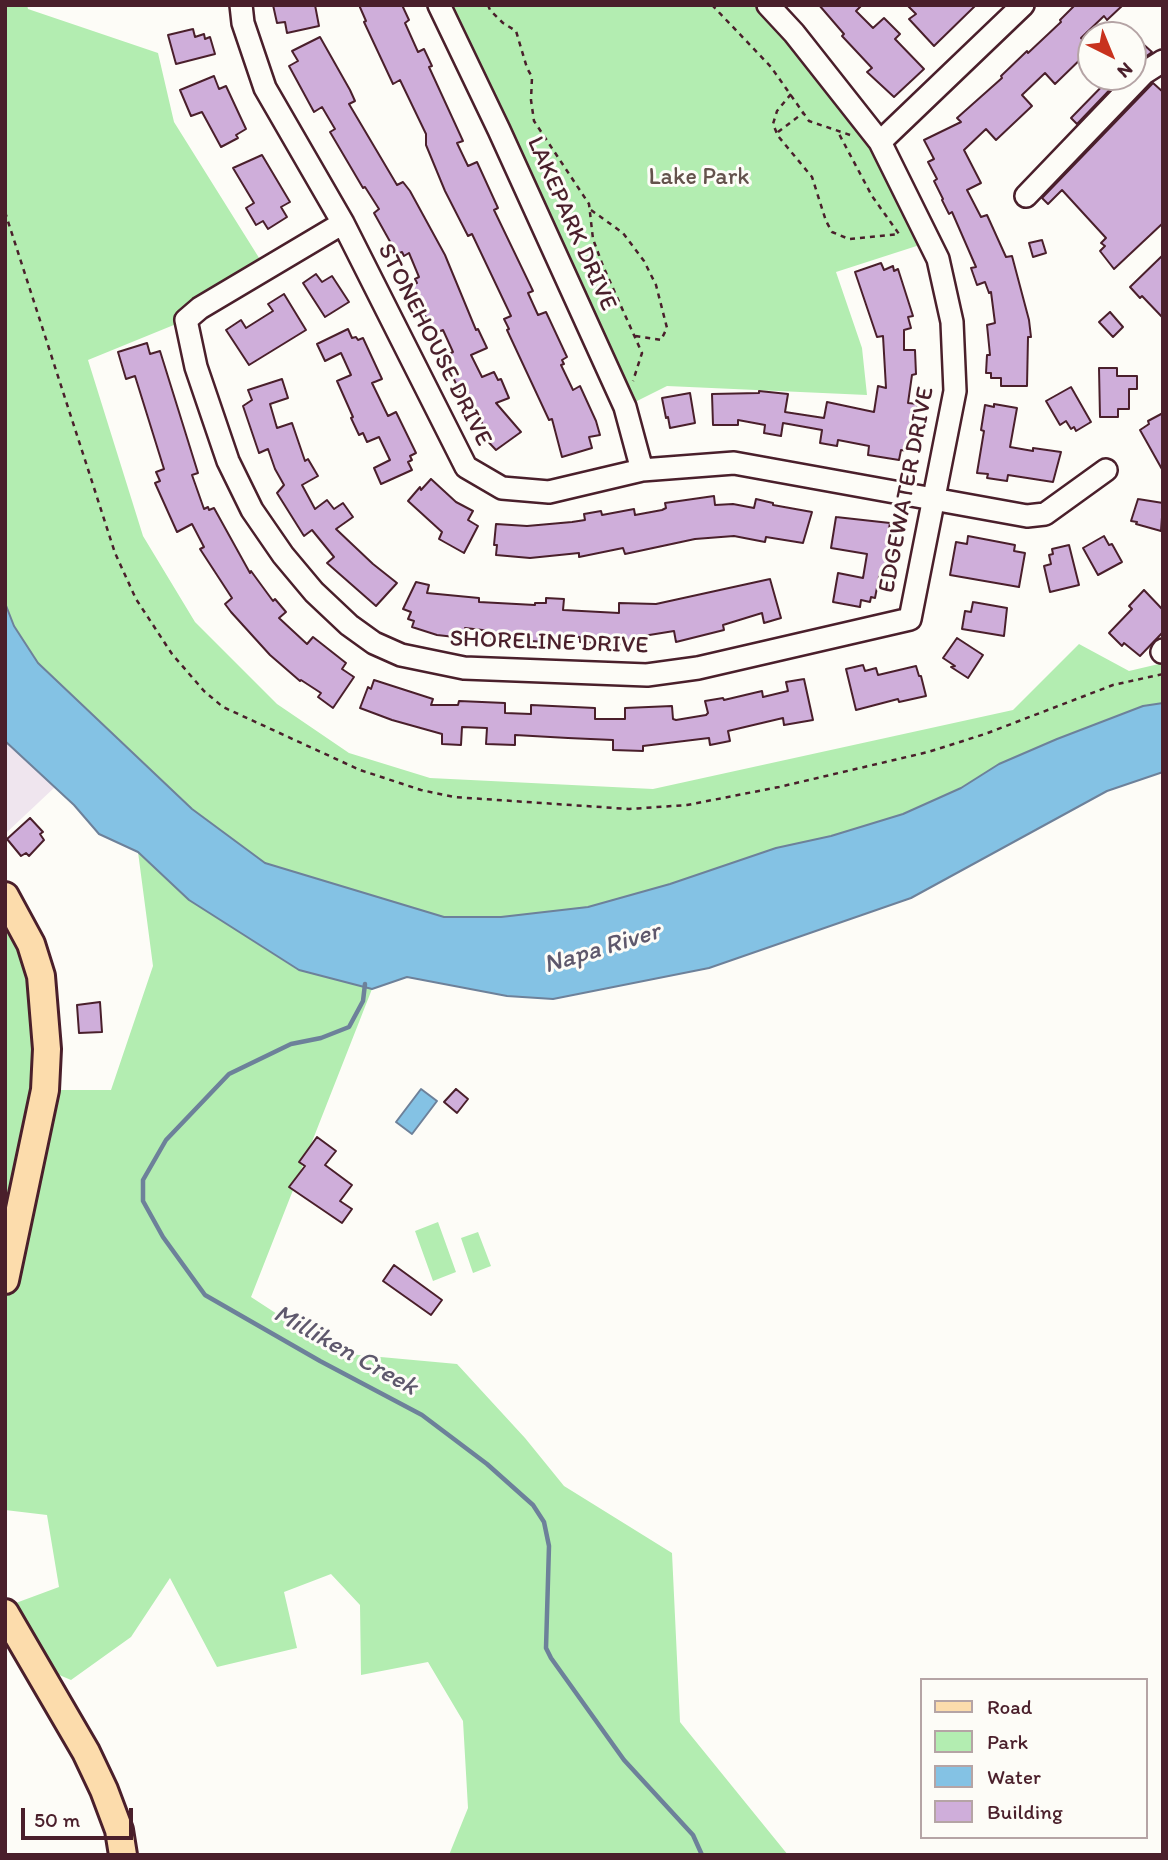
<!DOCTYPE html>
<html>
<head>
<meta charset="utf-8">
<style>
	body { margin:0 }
	#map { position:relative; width:1168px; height:1860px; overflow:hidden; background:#fdfcf7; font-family:Itim,sans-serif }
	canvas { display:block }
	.frame { position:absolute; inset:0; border:7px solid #4a1f2b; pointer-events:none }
	.legend { position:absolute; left:920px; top:1678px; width:228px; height:161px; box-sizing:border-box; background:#fdfcf7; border:2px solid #b5a4a5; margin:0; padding:9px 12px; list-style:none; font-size:21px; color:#4a1f2b }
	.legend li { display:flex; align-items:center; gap:14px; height:35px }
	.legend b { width:35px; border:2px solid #b5a4a5 }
	.north { position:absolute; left:1077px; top:21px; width:70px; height:70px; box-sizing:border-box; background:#fdfcf7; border:2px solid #b5a4a5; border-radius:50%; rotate:137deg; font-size:19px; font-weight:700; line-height:28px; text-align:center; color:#4a1f2b }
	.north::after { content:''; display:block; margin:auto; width:24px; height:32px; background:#c8321e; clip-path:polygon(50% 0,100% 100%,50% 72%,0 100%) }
	.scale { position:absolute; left:21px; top:1808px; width:112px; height:32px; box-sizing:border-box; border:4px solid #4a1f2b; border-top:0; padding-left:9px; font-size:21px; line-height:24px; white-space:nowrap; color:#4a1f2b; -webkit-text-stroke:5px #fdfcf7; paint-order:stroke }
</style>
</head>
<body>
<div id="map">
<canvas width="1168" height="1860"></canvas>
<div class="frame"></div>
<ul class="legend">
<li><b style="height:9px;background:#fcdcac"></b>Road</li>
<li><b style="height:19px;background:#b3edb1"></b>Park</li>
<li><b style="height:19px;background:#84c2e4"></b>Water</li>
<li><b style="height:19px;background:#cfaeda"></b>Building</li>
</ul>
<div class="north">N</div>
<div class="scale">50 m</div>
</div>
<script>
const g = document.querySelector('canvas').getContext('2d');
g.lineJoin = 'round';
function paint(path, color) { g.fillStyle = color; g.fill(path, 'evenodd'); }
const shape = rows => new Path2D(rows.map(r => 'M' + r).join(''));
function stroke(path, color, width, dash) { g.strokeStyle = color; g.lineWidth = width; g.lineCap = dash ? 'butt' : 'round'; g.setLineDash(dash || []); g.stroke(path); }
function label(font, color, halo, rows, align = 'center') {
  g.font = font + ' Itim,sans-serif'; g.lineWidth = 6; g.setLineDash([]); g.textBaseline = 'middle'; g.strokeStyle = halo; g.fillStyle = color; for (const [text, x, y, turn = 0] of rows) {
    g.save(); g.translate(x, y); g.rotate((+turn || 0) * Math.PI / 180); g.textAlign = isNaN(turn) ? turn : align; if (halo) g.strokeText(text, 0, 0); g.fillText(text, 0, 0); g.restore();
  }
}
paint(shape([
	[5,741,55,787,5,834]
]), '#efe5ee');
paint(shape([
	[5,5,27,5,28,9,158,53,174,122,266,269,186,320,88,360,143,536,195,622,277,704,349,753,430,778,653,789,1013,710,1079,644,1129,671,1163,663,1163,703,1143,706,999,764,961,788,903,814,831,836,776,848,670,884,588,907,501,917,444,917,265,863,192,809,38,663,14,626,5,603],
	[437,5,768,5,880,142,929,242,836,272,862,348,867,395,667,386,625,407],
	[138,852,189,900,298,970,372,989,251,1297,337,1353,457,1364,525,1438,564,1486,672,1553,680,1722,788,1855,449,1855,468,1808,463,1721,428,1662,361,1675,360,1605,331,1574,284,1592,297,1648,217,1667,170,1578,131,1637,71,1680,36,1665,5,1607,59,1587,47,1515,5,1510,5,896,31,944,45,1090,111,1090,153,966],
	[438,1222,456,1272,433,1281,415,1231],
	[478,1232,491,1266,473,1273,461,1238]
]), '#b3edb1');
const water = shape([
	[5,603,14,626,38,663,192,809,265,863,444,917,501,917,588,907,670,884,776,848,831,836,903,814,961,788,999,764,1057,739,1143,706,1163,703,1163,772,1107,791,911,898,709,968,553,999,507,996,407,977,372,989,299,970,189,900,138,852,99,834,74,805,5,741,5,603],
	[421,1089,437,1101,412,1134,396,1122,421,1089]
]);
paint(water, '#84c2e4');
stroke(water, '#6d819a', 2);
stroke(shape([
	[365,984,363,1001,349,1027,321,1038,291,1044,229,1074,166,1140,143,1180,143,1201,163,1237,205,1295,320,1361,422,1415,487,1464,533,1505,544,1522,549,1546,546,1648,551,1658,624,1760,693,1835,702,1855]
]), '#6d819a', 4.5);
const building = shape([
	[273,5,315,5,319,26,287,33,285,22,277,23,273,5],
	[359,5,402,5,409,20,405,23,418,52,424,49,432,66,429,67,463,141,457,143,468,166,477,162,498,208,494,210,533,291,528,293,538,315,546,312,567,357,562,360,564,364,561,365,573,390,580,386,596,421,600,435,589,437,592,448,562,457,552,419,549,420,507,330,509,329,504,319,511,316,472,234,468,236,445,191,426,145,426,134,400,80,393,84,364,22,366,21,359,5],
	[819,5,862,5,856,11,873,28,884,18,900,34,895,39,924,69,894,97,867,72,872,68,842,36,844,34,819,5],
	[907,5,976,5,934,46,909,19,916,14,907,5],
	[1075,5,1123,5,1107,20,1104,16,1081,38,1091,49,1055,84,1045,73,1022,95,1032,106,996,140,986,129,964,150,981,183,967,190,981,217,987,215,1006,257,1012,256,1029,320,1031,337,1028,337,1027,386,1001,386,1001,378,991,378,991,373,986,373,987,355,990,355,987,325,995,323,991,292,989,293,985,282,977,285,971,268,976,267,952,212,949,214,942,200,943,199,934,181,937,179,928,162,934,159,924,140,961,122,957,118,1002,78,1001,76,1027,51,1028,53,1061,22,1060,20,1075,5],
	[193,29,195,37,204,34,205,39,210,37,215,54,176,64,168,35,193,29],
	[320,37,350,90,355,101,349,104,397,185,403,182,410,191,445,255,476,330,478,329,487,348,471,355,482,377,494,372,498,380,501,379,509,398,496,403,521,432,496,450,479,432,484,428,472,398,464,401,445,360,451,357,449,354,453,352,443,330,438,332,436,327,431,329,418,300,411,285,417,283,415,279,419,277,409,253,404,256,402,252,397,254,374,213,379,209,365,187,363,188,330,132,335,129,322,107,314,112,289,66,298,61,292,51,320,37],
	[1143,44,1152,52,1133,66,1133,54,1143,44],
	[214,76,219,89,226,86,246,129,236,135,238,138,221,147,202,112,191,116,180,90,214,76],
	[1111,77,1122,77,1077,124,1071,118,1111,77],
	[1153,83,1163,92,1163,223,1114,269,1100,251,1105,246,1101,243,1106,238,1062,190,1048,204,1042,198,1153,83],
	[262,155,290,202,281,207,287,217,268,229,263,221,256,225,246,208,254,203,233,168,262,155],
	[1042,240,1046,253,1033,257,1029,243,1042,240],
	[1163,255,1163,318,1142,296,1140,298,1130,287,1163,255],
	[881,263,884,270,893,266,894,271,898,269,913,316,908,317,911,328,904,330,904,350,915,350,916,374,912,375,908,403,918,404,910,451,901,450,899,460,868,455,869,446,838,440,837,446,820,443,822,430,783,423,781,436,764,433,765,425,738,420,738,425,713,425,712,394,759,393,759,391,788,394,785,412,824,418,827,402,874,412,878,386,886,388,883,336,877,337,855,272,881,263],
	[316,274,322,282,332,276,349,302,325,317,303,283,316,274],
	[284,294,306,330,249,365,226,330,241,320,246,328,273,311,268,304,284,294],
	[1110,312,1123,327,1113,337,1099,322,1110,312],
	[348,329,352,338,356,337,358,340,363,338,382,379,372,383,388,416,396,412,416,453,410,456,412,460,408,462,412,470,381,484,374,468,390,460,379,437,367,442,363,433,359,435,351,418,353,417,337,381,351,375,341,353,325,361,317,344,348,329],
	[147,343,150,354,160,351,198,473,192,475,204,509,208,507,209,510,214,508,250,573,251,571,273,601,275,599,286,612,279,618,307,644,313,637,346,663,342,669,354,677,333,708,318,697,321,693,301,680,300,681,270,655,231,612,225,604,232,598,200,549,204,547,192,524,177,532,155,483,160,481,156,472,164,469,135,376,126,379,118,352,147,343],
	[1099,368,1117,368,1117,376,1137,376,1137,389,1129,389,1129,409,1118,409,1118,417,1100,417,1099,368],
	[282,379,288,398,270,404,277,428,292,423,305,461,308,459,318,476,302,485,315,509,327,500,334,509,343,503,353,517,336,529,373,564,397,583,376,606,327,563,334,557,312,530,304,536,277,493,284,485,275,469,268,449,259,453,243,406,252,400,248,390,282,379],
	[1071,387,1091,422,1076,431,1074,427,1071,429,1066,421,1060,425,1046,401,1071,387],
	[690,393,695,423,670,428,668,417,666,418,662,398,690,393],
	[994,404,1017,408,1010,447,1033,451,1033,448,1061,452,1053,482,1008,475,1007,481,987,478,988,474,977,473,984,431,981,430,985,405,994,407,994,404],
	[1163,413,1163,471,1140,430,1149,424,1148,421,1163,413],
	[431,479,456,502,473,511,468,520,478,526,464,553,439,539,442,532,408,501,420,487,421,490,431,479],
	[714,496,715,505,733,504,754,508,756,499,773,503,773,505,812,512,803,543,766,537,765,542,734,536,695,539,625,554,623,548,579,557,579,553,530,558,496,555,497,545,494,545,496,524,527,526,572,522,585,520,584,514,601,511,602,515,634,509,635,515,662,510,666,508,665,503,714,496],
	[1138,499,1163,503,1161,531,1136,524,1137,522,1131,521,1138,499],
	[836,517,890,523,889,529,893,529,892,539,899,540,895,565,889,564,887,573,880,572,875,598,871,597,870,602,861,600,860,607,833,602,838,573,863,578,867,554,831,548,836,517],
	[968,536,1015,545,1014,551,1025,553,1019,587,950,575,956,542,967,544,968,536],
	[1104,536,1109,545,1112,544,1122,562,1098,575,1083,548,1104,536],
	[1069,545,1079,585,1050,592,1044,566,1051,564,1049,555,1053,554,1052,549,1069,545],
	[770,579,781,618,764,623,762,613,723,625,724,630,676,642,674,631,637,637,637,645,580,642,580,637,548,636,548,642,491,639,491,631,465,628,464,638,437,635,412,627,414,621,408,619,411,612,403,609,416,582,429,585,427,593,479,598,479,602,535,605,535,603,546,603,546,598,564,599,563,610,619,613,619,603,656,604,770,579],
	[1144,590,1163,610,1163,632,1140,656,1124,643,1122,646,1109,633,1132,609,1129,606,1144,590],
	[973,602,1007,608,1004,636,962,629,965,611,971,612,973,602],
	[957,638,983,655,968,678,951,667,955,666,943,658,957,638],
	[863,665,865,671,876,668,878,675,916,666,919,676,921,676,926,696,899,702,898,699,856,710,846,669,863,665],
	[804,679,813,720,784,725,783,718,728,731,730,741,710,745,709,738,643,746,643,751,613,750,613,740,568,738,515,735,515,745,486,744,487,728,462,727,461,745,442,744,442,734,392,720,360,708,368,687,371,689,374,680,433,699,431,705,458,705,459,701,505,703,505,713,531,714,531,705,595,708,595,719,625,719,625,708,672,706,673,719,676,720,706,715,708,713,705,701,723,698,724,700,762,691,763,697,788,691,786,682,804,679],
	[30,818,43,832,40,834,44,840,29,856,26,853,21,856,7,839,30,818],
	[100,1002,102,1032,79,1033,77,1005,100,1002],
	[456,1089,468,1099,457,1113,444,1102,456,1089],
	[317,1137,336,1151,325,1165,352,1185,340,1201,352,1209,342,1223,289,1187,305,1166,299,1162,317,1137],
	[394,1265,442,1300,431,1315,383,1281,394,1265]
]);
paint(building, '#cfaeda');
stroke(building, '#4a1f2b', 2);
const minor = shape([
	[241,5,243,23,265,88,343,223,466,467,502,488,549,492,642,470,734,463,1027,516,1045,514,1106,470],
	[439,5,499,130,625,407,642,470],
	[880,142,1023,5],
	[1026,196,1144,73,1163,61],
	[343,223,200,308,186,320,196,367,228,461,252,510,283,555,314,592,349,625,374,643,401,655,464,668,647,675,698,668,910,619,955,391,952,322,938,259,880,142,794,33,768,5],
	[1162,652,1163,650]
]);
const major = shape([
	[5,896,31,944,41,976,47,1049,45,1090,5,1280],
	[5,1613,86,1752,104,1790,119,1830,123,1855]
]);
stroke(minor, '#4a1f2b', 26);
stroke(major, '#4a1f2b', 32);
stroke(shape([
	[488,5,490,10,503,23,516,31,527,68,532,77,531,100,534,121,589,204,593,239,603,266,642,353,633,381],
	[712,5,771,67,809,121,853,136],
	[791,94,777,111,773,124,778,136,812,177,826,221,832,232,849,239,899,234,872,196,838,132],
	[778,132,803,113],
	[591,210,623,233,644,261,656,285,667,328,661,340,635,336],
	[5,212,115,553,136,599,172,654,204,691,223,707,360,770,421,790,454,797,629,809,687,805,779,787,928,752,985,734,1113,685,1163,674]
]), '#4a1f2b', 2.5, [5, 5]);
stroke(minor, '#fdfcf7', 21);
stroke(major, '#fcdcac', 26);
label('24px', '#64524c', '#fdfcf7', [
	["Lake Park",699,178]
]);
label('24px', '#4a1f2b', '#fdfcf7', [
	["LAKEPARK DRIVE",571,224,66],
	["STONEHOUSE DRIVE",434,345,63],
	["EDGEWATER DRIVE",907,490,-79],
	["SHORELINE DRIVE",549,643,2]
]);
label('italic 26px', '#5e586c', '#fdfcf7', [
	["Napa River",602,949,-17],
	["Milliken Creek",345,1351,29]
]);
</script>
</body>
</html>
